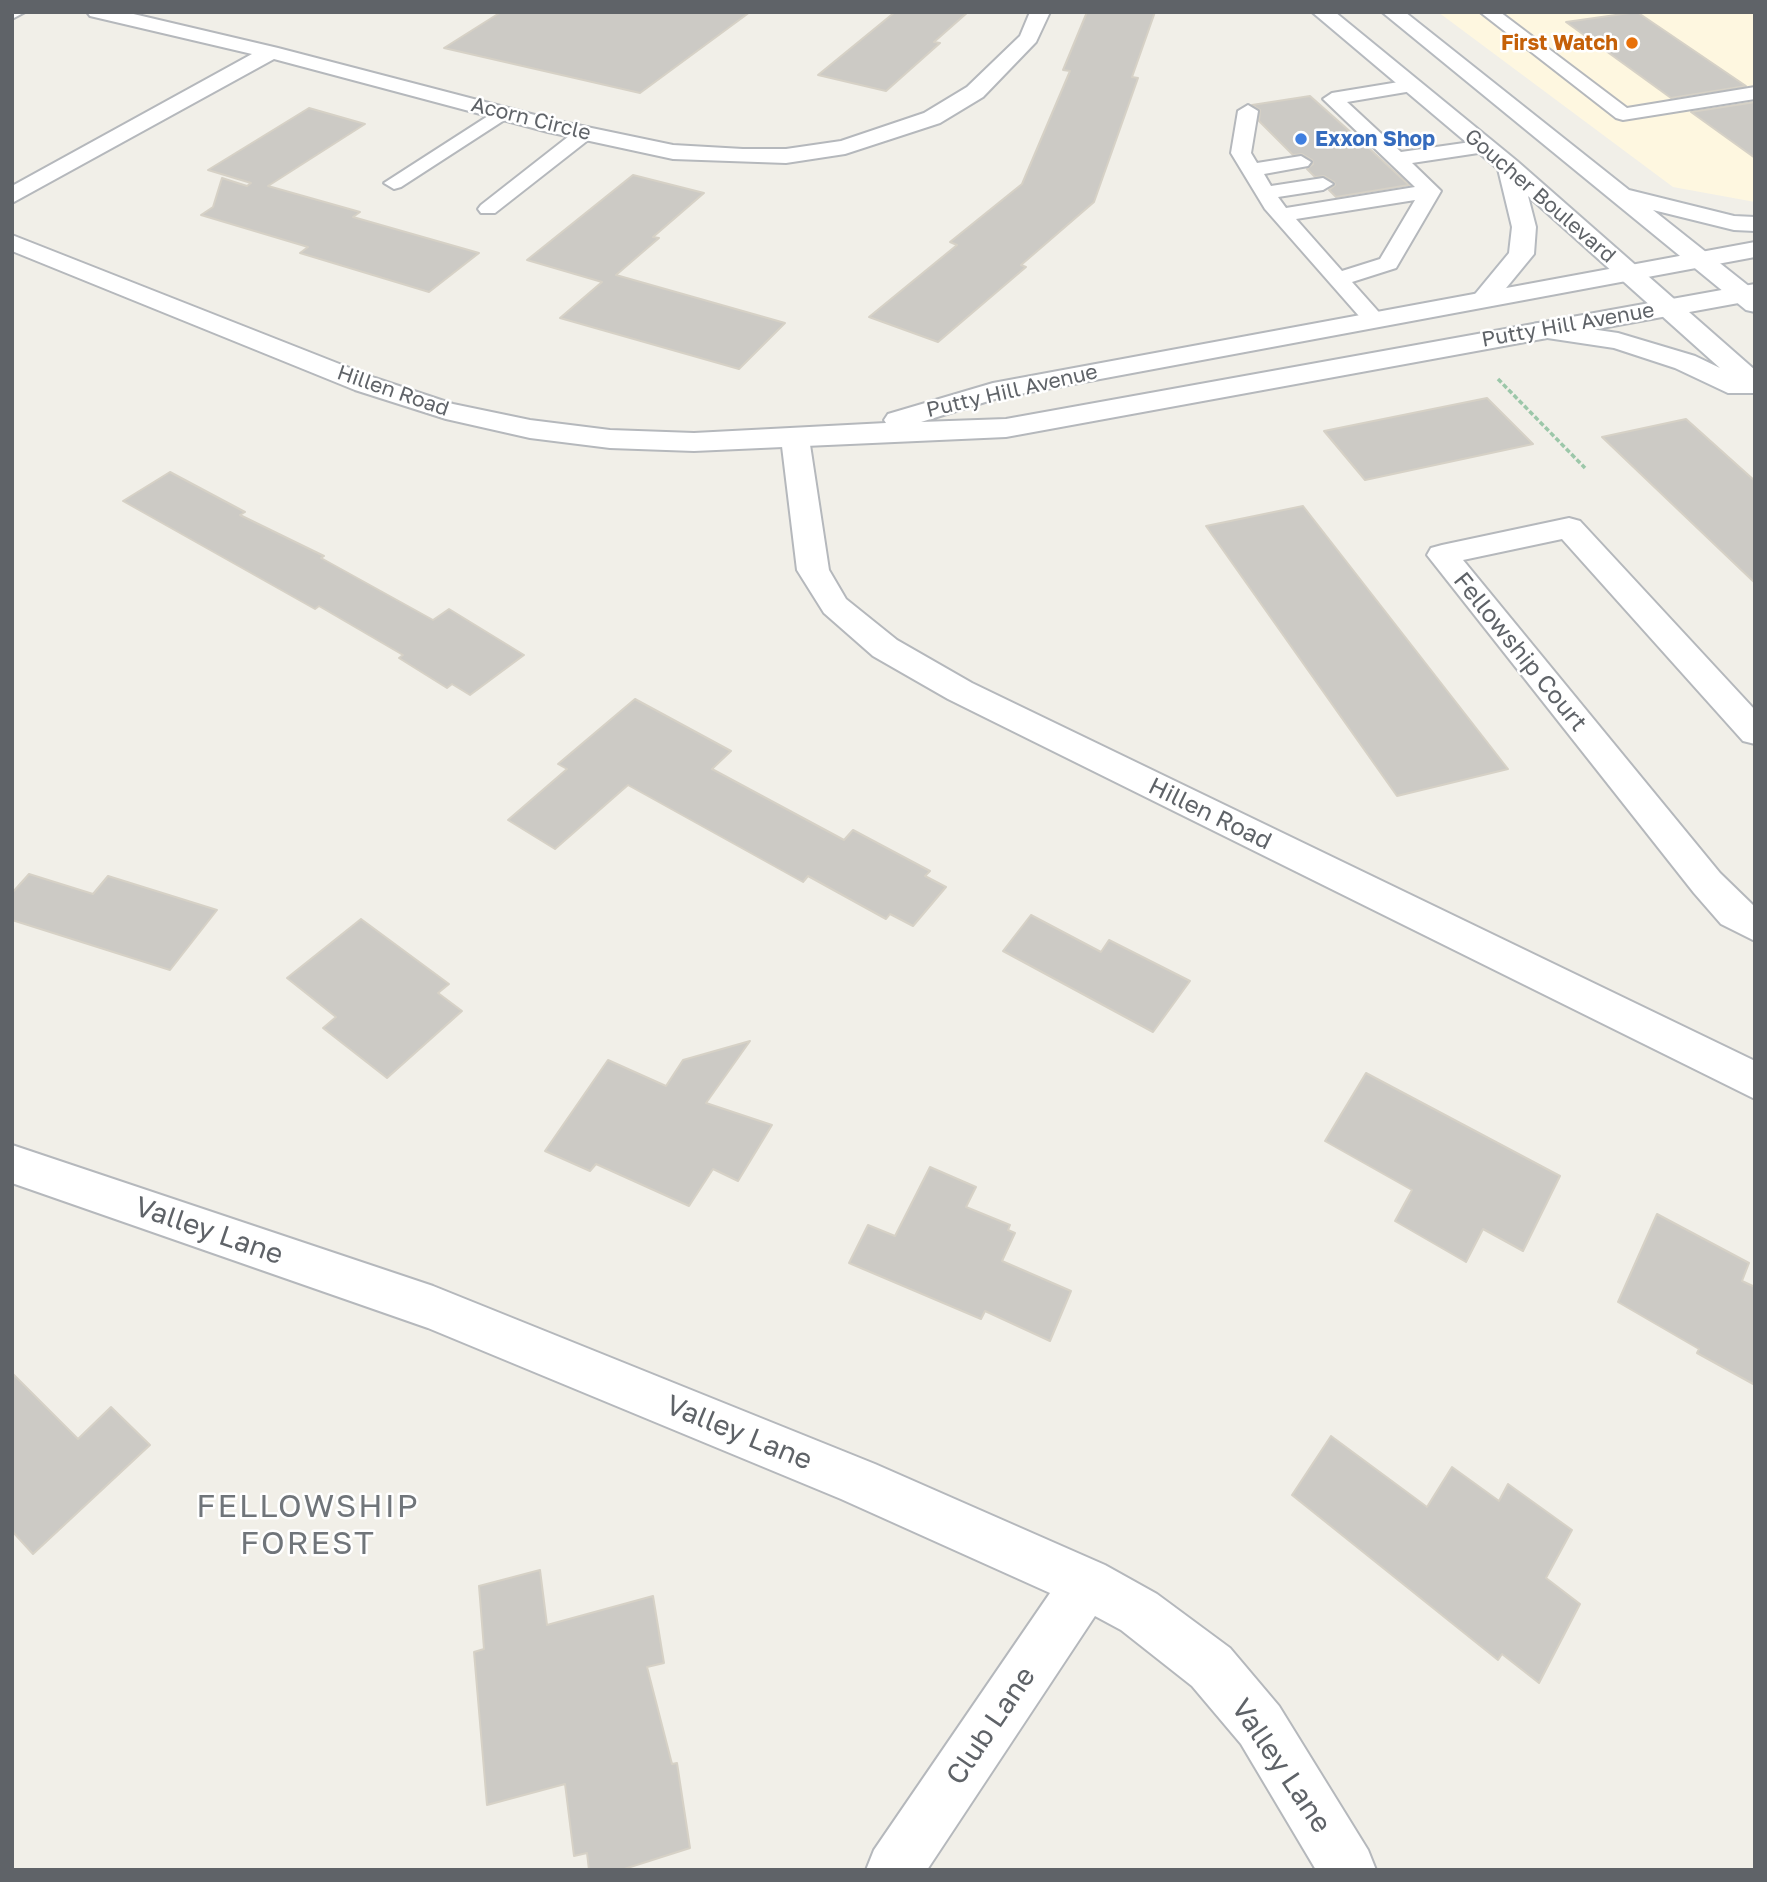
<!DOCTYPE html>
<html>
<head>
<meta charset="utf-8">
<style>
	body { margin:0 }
	#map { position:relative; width:1767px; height:1882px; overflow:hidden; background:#f1efe8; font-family:"Golos Text",sans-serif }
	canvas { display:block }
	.frame { position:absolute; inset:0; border:14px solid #5f6368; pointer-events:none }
</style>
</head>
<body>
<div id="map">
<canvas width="1767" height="1882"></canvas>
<div class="frame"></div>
</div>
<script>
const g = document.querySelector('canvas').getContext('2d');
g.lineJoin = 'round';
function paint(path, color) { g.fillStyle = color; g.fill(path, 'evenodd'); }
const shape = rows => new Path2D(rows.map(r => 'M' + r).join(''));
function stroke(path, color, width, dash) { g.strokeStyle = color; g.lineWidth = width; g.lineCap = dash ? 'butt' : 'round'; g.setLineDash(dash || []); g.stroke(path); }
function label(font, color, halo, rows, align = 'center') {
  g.font = font + ' "Golos Text",sans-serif'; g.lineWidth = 5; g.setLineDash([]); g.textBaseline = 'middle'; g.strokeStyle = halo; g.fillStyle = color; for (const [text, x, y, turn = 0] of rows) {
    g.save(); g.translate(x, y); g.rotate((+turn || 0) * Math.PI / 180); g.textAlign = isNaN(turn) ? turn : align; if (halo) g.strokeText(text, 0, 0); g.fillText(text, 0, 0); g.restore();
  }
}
paint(shape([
	[1438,12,1755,12,1755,202,1673,187]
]), '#fef7e0');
const building = shape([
	[501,12,750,12,640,93,444,48,501,12],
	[895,12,968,12,934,42,940,43,886,91,818,75,895,12],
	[1087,12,1155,12,1132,77,1138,78,1094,202,1021,265,1026,267,938,342,869,317,957,245,950,242,1022,184,1070,71,1063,70,1087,12],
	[1637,12,1746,86,1671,98,1566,22,1637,12],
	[1310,96,1372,151,1409,185,1336,197,1329,190,1335,185,1334,182,1324,176,1315,177,1307,169,1313,164,1312,160,1302,154,1293,155,1259,121,1260,110,1252,105,1310,96],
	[1755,102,1755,158,1691,112,1755,102],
	[309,108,365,124,268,186,360,212,353,217,479,253,429,292,300,253,308,247,201,215,213,207,222,178,247,186,251,183,208,170,309,108],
	[633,175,704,193,653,237,659,238,616,275,785,323,739,369,560,318,602,282,527,260,633,175],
	[1487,398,1533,444,1365,480,1324,431,1487,398],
	[1686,419,1755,481,1755,583,1602,437,1686,419],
	[170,472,245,512,240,515,324,556,321,558,433,620,449,609,524,655,470,695,452,684,447,688,399,658,403,655,319,606,315,609,123,501,170,472],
	[1303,506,1508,769,1397,796,1206,526,1303,506],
	[635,699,731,751,712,769,844,840,853,830,930,871,925,876,946,887,913,926,890,914,886,919,808,876,803,882,628,785,555,849,508,820,567,769,558,764,635,699],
	[29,874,93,894,108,876,217,910,170,970,12,920,12,893,29,874],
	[1031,915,1101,952,1109,940,1190,981,1153,1032,1003,951,1031,915],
	[361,919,449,984,438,993,462,1011,387,1078,323,1028,336,1017,287,978,361,919],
	[750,1041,706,1103,772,1125,738,1181,713,1169,689,1206,596,1164,590,1171,545,1151,608,1060,666,1086,683,1060,750,1041],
	[1366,1073,1560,1176,1523,1251,1483,1229,1466,1262,1395,1221,1412,1190,1325,1141,1366,1073],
	[930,1167,976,1187,966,1207,1010,1225,1008,1230,1015,1233,1002,1261,1071,1291,1050,1341,985,1311,981,1319,849,1263,868,1225,895,1236,930,1167],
	[1657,1214,1749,1263,1742,1281,1755,1287,1755,1385,1697,1353,1699,1349,1618,1302,1657,1214],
	[12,1373,78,1439,111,1407,150,1445,33,1554,12,1531,12,1373],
	[1331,1436,1427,1507,1452,1467,1499,1501,1508,1484,1572,1530,1546,1578,1580,1604,1539,1683,1502,1654,1498,1660,1292,1495,1331,1436],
	[540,1570,547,1625,653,1596,664,1663,647,1667,672,1764,677,1763,690,1848,621,1870,589,1870,587,1853,574,1856,565,1784,487,1805,474,1652,484,1649,479,1586,540,1570]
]);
paint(building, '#cccac5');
stroke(building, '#d6d1c6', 2);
const service = shape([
	[12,12,25,12,12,19,12,12],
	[1480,12,1500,12,1627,108,1755,87,1755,99,1623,120,1616,118,1480,12],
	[1411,80,1418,82,1420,86,1418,90,1347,102,1401,152,1485,140,1495,146,1485,152,1412,163,1441,191,1396,268,1352,282,1385,319,1374,326,1366,324,1265,209,1231,153,1238,111,1248,105,1258,111,1251,153,1257,163,1301,156,1311,162,1308,166,1264,174,1271,186,1323,178,1333,184,1323,190,1278,197,1286,208,1415,187,1323,99,1332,93,1411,80],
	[1415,200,1380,259,1342,271,1296,219,1415,200],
	[502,107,509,109,512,113,509,117,401,187,394,189,384,183,502,107],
	[585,127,592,129,595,133,592,137,495,213,481,213,478,209,481,205,578,129,585,127]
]);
const minor = shape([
	[87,12,125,12,278,48,558,121,673,145,743,149,786,149,841,141,924,113,967,87,1020,36,1030,12,1050,12,1036,42,983,97,940,123,845,154,786,163,673,159,548,132,274,59,12,203,12,186,252,54,90,16,87,12],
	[795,429,805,432,809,438,829,570,846,599,897,640,972,683,1755,1061,1755,1099,948,699,873,656,824,613,797,570,781,438,785,432,795,429],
	[1569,518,1580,521,1755,710,1755,744,1743,741,1562,539,1463,560,1720,873,1755,907,1755,941,1721,924,1694,893,1427,555,1431,548,1442,545,1569,518],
	[12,1145,433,1286,875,1464,1105,1565,1157,1594,1230,1648,1279,1706,1368,1850,1376,1870,1316,1870,1241,1744,1192,1686,1121,1630,1095,1616,927,1870,866,1870,874,1850,1050,1593,841,1499,428,1328,12,1183,12,1145]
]);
const tertiary = shape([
	[12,235,375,378,453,404,530,420,610,430,694,433,886,423,884,420,888,414,993,383,1755,242,1755,257,998,398,921,422,1006,419,1755,284,1755,300,1006,437,694,451,610,448,530,438,446,419,355,390,12,251,12,235]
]);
const secondary = shape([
	[1312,12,1335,12,1517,161,1755,370,1755,393,1728,393,1675,368,1614,348,1534,336,1530,330,1534,324,1543,322,1618,333,1695,356,1720,368,1528,196,1536,227,1534,254,1493,304,1475,304,1471,299,1509,253,1512,227,1498,169,1312,12],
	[1382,12,1405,12,1629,190,1734,216,1755,217,1755,231,1734,230,1653,210,1755,291,1755,312,1746,310,1382,12]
]);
stroke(service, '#b5b8bc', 4);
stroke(minor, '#b5b8bc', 4);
stroke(tertiary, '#b5b8bc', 4);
stroke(secondary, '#b6babf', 4);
stroke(shape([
	[1498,379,1585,468]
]), '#9cc7a9', 3.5, [5, 2.5]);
paint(service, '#fff');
paint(minor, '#fff');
paint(tertiary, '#fff');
paint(secondary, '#fff');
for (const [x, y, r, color] of [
	[1632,43,7,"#e8710a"],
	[1301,139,7,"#3f7fe0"]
]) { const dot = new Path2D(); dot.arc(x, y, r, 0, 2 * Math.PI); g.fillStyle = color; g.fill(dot); stroke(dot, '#fff', 2.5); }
label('bold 21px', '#c56008', '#fff', [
	["First Watch",1618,43]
], 'right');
label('21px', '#5f6368', '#fff', [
	["Acorn Circle",531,119,14],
	["Goucher Boulevard",1540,196,41],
	["Putty Hill Avenue",1568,325,-10],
	["Hillen Road",393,391,19],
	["Putty Hill Avenue",1012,391,-13]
]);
label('bold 21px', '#366cbe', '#fff', [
	["Exxon Shop",1315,139]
], 'left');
label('24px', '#5f6368', '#fff', [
	["Fellowship Court",1520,652,51],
	["Hillen Road",1210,814,26]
]);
label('28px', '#5f6368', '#fff', [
	["Valley Lane",209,1231,19],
	["Valley Lane",739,1433,22],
	["Club Lane",991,1726,-56],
	["Valley Lane",1281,1766,56]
]);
g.letterSpacing = '2px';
label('32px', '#70757a', '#fff', [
	["FELLOWSHIP",308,1507],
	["FOREST",308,1544]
]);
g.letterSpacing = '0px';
</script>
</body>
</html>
